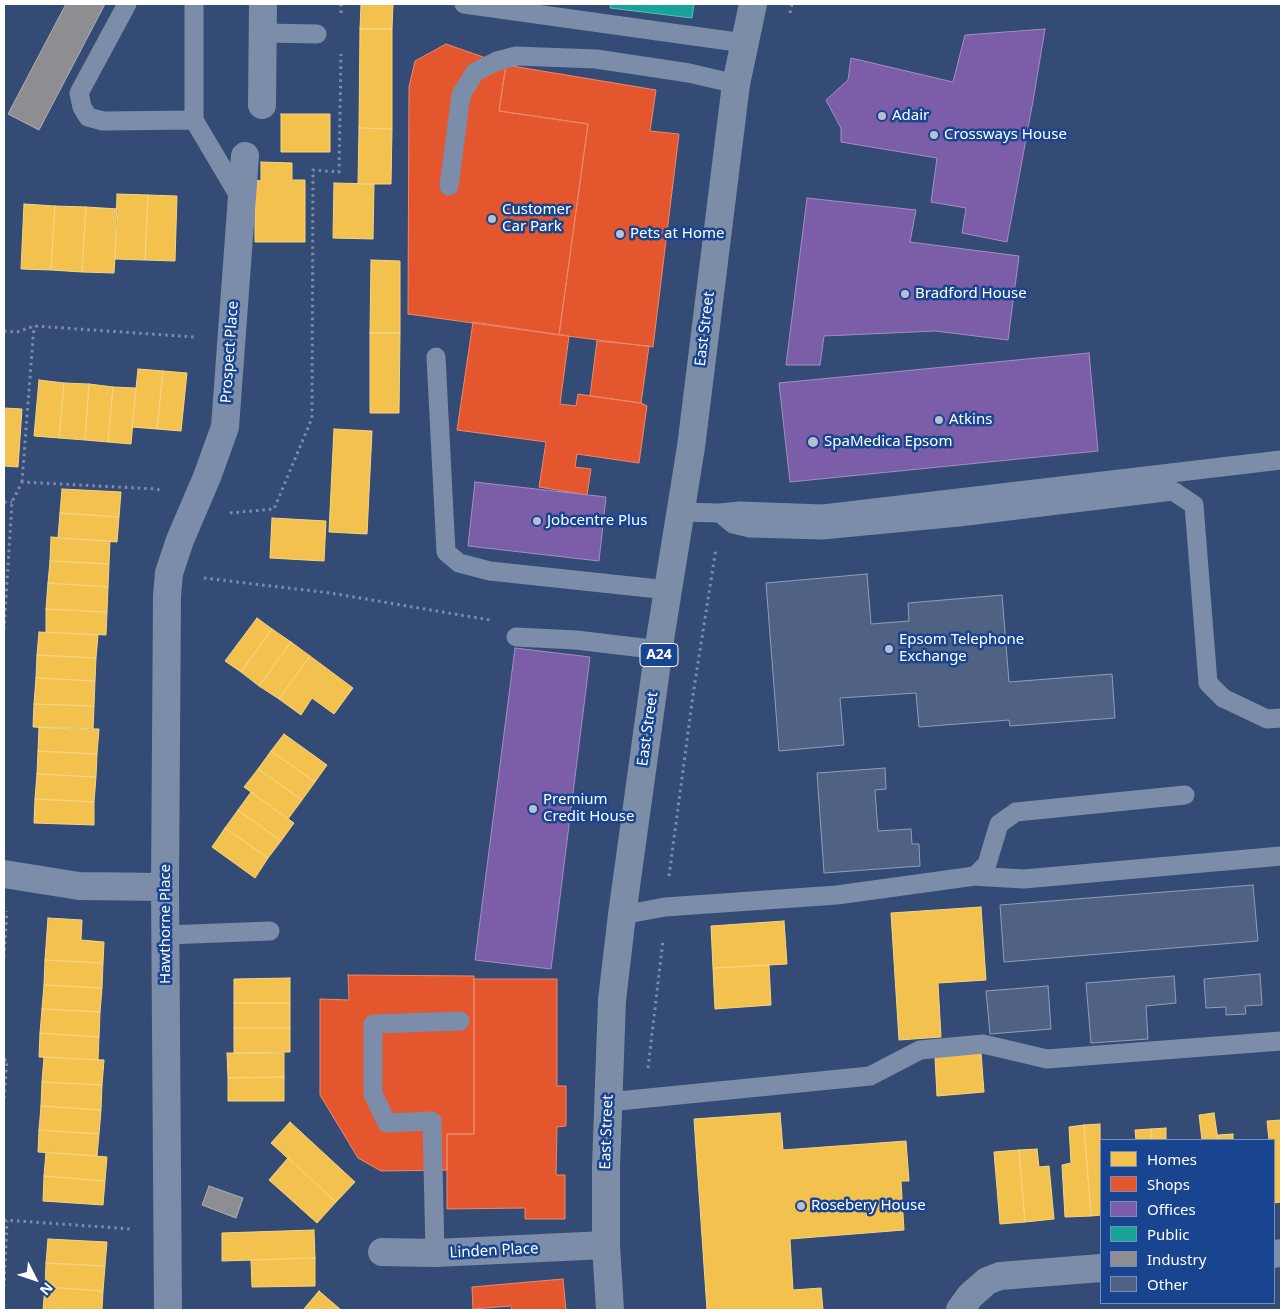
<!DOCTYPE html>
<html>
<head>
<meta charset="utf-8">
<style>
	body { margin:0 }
	#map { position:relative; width:1285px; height:1314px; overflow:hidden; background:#344c75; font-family:"Noto Sans",sans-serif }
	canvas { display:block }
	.frame { position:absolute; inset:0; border:5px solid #fff; pointer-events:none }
	.legend { position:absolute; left:1100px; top:1139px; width:175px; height:165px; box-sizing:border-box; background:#194490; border:1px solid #758fbc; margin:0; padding:6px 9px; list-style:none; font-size:15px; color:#fff }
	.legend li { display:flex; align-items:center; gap:10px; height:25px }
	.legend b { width:25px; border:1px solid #758fbc }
	.north { position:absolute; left:10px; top:1254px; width:50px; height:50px; -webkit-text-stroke:4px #194490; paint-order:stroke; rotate:131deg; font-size:14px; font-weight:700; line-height:20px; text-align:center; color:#fff }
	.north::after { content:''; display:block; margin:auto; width:18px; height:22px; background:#fff; clip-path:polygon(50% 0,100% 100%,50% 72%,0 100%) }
</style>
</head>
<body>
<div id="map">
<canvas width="1285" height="1314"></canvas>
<div class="frame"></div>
<ul class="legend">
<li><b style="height:14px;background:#f2c14e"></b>Homes</li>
<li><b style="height:14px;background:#e4572e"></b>Shops</li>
<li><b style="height:14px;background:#7b5ea7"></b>Offices</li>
<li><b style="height:14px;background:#17a398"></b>Public</li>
<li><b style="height:14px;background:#8d8d92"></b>Industry</li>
<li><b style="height:14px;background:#4f6283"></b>Other</li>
</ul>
<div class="north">N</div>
</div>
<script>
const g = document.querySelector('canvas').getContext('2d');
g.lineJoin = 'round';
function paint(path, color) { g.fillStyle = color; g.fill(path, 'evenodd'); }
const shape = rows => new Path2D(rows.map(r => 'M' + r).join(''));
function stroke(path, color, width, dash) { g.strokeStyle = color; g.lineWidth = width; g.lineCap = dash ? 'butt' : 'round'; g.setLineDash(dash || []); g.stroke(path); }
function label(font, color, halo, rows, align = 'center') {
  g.font = font + ' "Noto Sans",sans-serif'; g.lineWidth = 5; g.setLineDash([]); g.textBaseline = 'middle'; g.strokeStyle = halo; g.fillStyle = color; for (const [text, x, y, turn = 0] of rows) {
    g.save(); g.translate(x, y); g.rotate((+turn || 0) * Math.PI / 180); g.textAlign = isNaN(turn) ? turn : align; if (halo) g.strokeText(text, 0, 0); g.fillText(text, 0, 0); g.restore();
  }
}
const homes = shape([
	[361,4,393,4,392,29,360,29,361,4],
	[360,29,392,29,392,129,359,128,360,29],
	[281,114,330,114,330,152,281,152,281,114],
	[359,128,392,129,391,184,358,184,359,128],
	[261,162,292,163,292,180,305,180,305,242,255,242,255,180,261,181,261,162],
	[334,183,374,184,373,239,333,238,334,183],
	[117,194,148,195,145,260,115,259,117,194],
	[148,195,177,196,175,261,145,260,148,195],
	[24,204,55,206,51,270,21,269,24,204],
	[55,206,86,207,82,272,51,270,55,206],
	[86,207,118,209,114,273,82,272,86,207],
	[371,260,400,261,400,333,370,333,371,260],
	[370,333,400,333,399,413,370,413,370,333],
	[138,369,163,371,157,429,132,427,138,369],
	[163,371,187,373,181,431,157,429,163,371],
	[39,380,64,383,59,438,34,436,39,380],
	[64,383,89,384,85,440,59,438,64,383],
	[89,384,113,387,108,442,85,440,89,384],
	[113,387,136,388,131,444,108,442,113,387],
	[4,408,22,409,18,467,4,466,4,408],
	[334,429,372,431,367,534,329,532,334,429],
	[62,489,121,492,119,517,60,513,62,489],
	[60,513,119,517,117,542,58,538,60,513],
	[272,518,326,521,324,561,270,558,272,518],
	[51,537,110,541,109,564,50,561,51,537],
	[50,561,109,564,108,587,48,583,50,561],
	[48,583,108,587,107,612,46,609,48,583],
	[46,609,107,612,106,635,46,632,46,609],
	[257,618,272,629,241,672,225,661,257,618],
	[272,629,291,642,259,686,241,672,272,629],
	[39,632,98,635,96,658,37,655,39,632],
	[291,642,310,656,279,699,259,686,291,642],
	[37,655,96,658,95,681,36,678,37,655],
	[310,656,353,688,334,714,312,698,301,715,279,699,310,656],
	[36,678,95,681,94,706,34,704,36,678],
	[34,704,94,706,93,730,33,727,34,704],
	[39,727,99,729,97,754,38,751,39,727],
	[284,734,327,765,315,782,271,751,284,734],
	[38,751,97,754,96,777,37,774,38,751],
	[271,751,315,782,302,800,258,769,271,751],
	[258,769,302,800,288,819,244,787,258,769],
	[37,774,96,777,94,802,35,799,37,774],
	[251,792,294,823,281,841,238,810,251,792],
	[35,799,94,802,94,825,34,823,35,799],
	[238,810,281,841,268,858,225,828,238,810],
	[225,828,268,858,255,878,212,847,225,828],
	[981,907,986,980,938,983,941,1037,899,1040,891,913,981,907],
	[48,918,82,920,81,940,104,942,103,963,45,960,48,918],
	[784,921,787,964,713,968,711,926,784,921],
	[45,960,103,963,102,988,44,985,45,960],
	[769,965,771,1005,715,1009,713,968,769,965],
	[290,978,290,1003,234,1003,234,979,290,978],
	[44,985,102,988,100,1012,42,1009,44,985],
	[234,1003,290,1003,290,1028,234,1028,234,1003],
	[42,1009,100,1012,99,1037,40,1033,42,1009],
	[234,1028,290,1028,290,1052,234,1053,234,1028],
	[40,1033,99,1037,98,1060,39,1057,40,1033],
	[227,1053,284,1053,284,1077,228,1078,227,1053],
	[981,1053,984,1092,937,1096,935,1057,981,1053],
	[44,1057,104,1060,102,1085,42,1082,44,1057],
	[284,1077,284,1101,228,1101,228,1078,284,1077],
	[42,1082,102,1085,101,1110,41,1106,42,1082],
	[41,1106,101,1110,99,1134,39,1130,41,1106],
	[780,1113,783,1150,906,1141,909,1181,901,1181,904,1230,790,1239,793,1290,821,1288,823,1310,707,1310,694,1119,780,1113],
	[1214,1113,1218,1140,1202,1140,1199,1115,1214,1113],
	[1281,1120,1281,1202,1274,1203,1274,1140,1269,1140,1267,1121,1281,1120],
	[290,1122,355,1182,336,1202,271,1143,290,1122],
	[1100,1124,1101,1215,1091,1216,1084,1125,1100,1124],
	[1084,1125,1091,1216,1065,1217,1062,1165,1071,1163,1069,1127,1084,1125],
	[1166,1128,1166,1140,1152,1140,1151,1129,1166,1128],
	[1151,1129,1152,1140,1136,1140,1135,1130,1151,1129],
	[39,1130,99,1134,97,1156,38,1152,39,1130],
	[1233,1134,1233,1140,1218,1140,1218,1135,1233,1134],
	[1037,1149,1039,1167,1049,1166,1054,1219,1025,1222,1019,1150,1037,1149],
	[1019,1150,1025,1222,1000,1224,994,1152,1019,1150],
	[46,1152,107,1157,105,1181,44,1176,46,1152],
	[288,1158,336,1202,317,1223,269,1180,288,1158],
	[44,1176,105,1181,103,1205,43,1201,44,1176],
	[314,1230,315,1258,222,1261,222,1233,314,1230],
	[48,1239,107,1242,105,1266,46,1263,48,1239],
	[315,1258,315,1286,252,1287,251,1260,315,1258],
	[46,1263,105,1266,103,1291,45,1287,46,1263],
	[45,1287,103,1291,102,1310,43,1310,45,1287],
	[319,1291,340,1309,338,1310,303,1310,319,1291]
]);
paint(homes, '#f2c14e');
stroke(homes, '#f6d483', 1);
const shops = shape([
	[446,44,506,65,499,111,588,124,559,335,408,314,409,87,415,61,446,44],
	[506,65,656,90,650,131,679,134,653,347,559,335,588,124,499,111,506,65],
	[473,322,569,336,560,404,576,406,578,394,641,403,647,406,639,463,577,454,575,467,591,469,587,495,539,487,546,442,457,430,473,322],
	[597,341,649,346,641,403,590,396,597,341],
	[348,975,474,976,474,1134,447,1134,447,1170,381,1171,358,1158,320,1095,320,999,349,1000,348,975],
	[474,979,557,979,557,1086,566,1086,566,1126,557,1127,556,1175,565,1175,565,1219,525,1219,525,1208,447,1209,447,1134,474,1134,474,979],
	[563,1279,566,1310,512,1310,511,1306,473,1309,472,1287,563,1279]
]);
paint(shops, '#e4572e');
stroke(shops, '#ec896d', 1);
const offices = shape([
	[1045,29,1033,101,1007,242,962,233,966,208,931,202,937,158,841,142,841,128,826,100,848,80,851,58,953,82,965,35,1045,29],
	[807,198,916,210,910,242,1019,256,1008,340,935,331,824,336,820,365,786,365,807,198],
	[1089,353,1098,451,790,482,779,383,1089,353],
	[475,482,606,497,599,561,468,546,475,482],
	[515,648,590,657,551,969,475,960,515,648]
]);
paint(offices, '#7b5ea7');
stroke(offices, '#a38ec1', 1);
const public = shape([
	[611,4,694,4,692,18,610,8,611,4]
]);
paint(public, '#17a398');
stroke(public, '#5dbfb7', 1);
const industry = shape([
	[66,4,105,4,39,130,8,114,66,4],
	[209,1186,243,1198,236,1218,202,1205,209,1186]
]);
paint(industry, '#8d8d92');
stroke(industry, '#afafb3', 1);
const building = shape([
	[867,574,871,624,909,621,908,603,1002,595,1009,682,1112,674,1115,718,1010,726,1009,720,919,727,916,693,840,698,844,745,779,751,766,583,867,574],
	[885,768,886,789,875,790,878,831,911,829,912,844,919,844,920,866,824,873,817,773,885,768],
	[1253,885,1258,941,1004,962,1000,905,1253,885],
	[1260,974,1262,1005,1245,1006,1246,1014,1226,1015,1226,1007,1206,1008,1204,979,1260,974],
	[1174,976,1176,1003,1146,1006,1148,1039,1091,1043,1086,983,1174,976],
	[1048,986,1051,1029,990,1034,986,991,1048,986]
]);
paint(building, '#4f6283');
stroke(building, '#909eb6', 1);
stroke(shape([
	[341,13,341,4],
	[790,13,792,4],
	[4,331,17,332,34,326,195,337],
	[22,482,34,326],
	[4,502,12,502],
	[230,513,274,509,312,418,313,170,339,172,341,54],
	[204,578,330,593,490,620],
	[4,630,12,502,22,482,156,489,163,491],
	[669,876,693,695,716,548],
	[4,957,7,911],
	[4,1060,7,1060,4,1099],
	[648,1068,663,940],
	[4,1220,132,1229],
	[4,1287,7,1221]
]), '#7b8da8', 3, [2.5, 4]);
stroke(shape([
	[127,4,79,93,82,107,88,117,103,121,194,120],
	[194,4,194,120,242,201],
	[464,4,744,43],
	[263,33,317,34],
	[449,186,461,95,475,72,497,61,516,56,596,59,689,73,736,84],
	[436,357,446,552,459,563,490,571,668,590],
	[680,512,720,513,740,511,823,514,1281,460],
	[720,513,733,524,750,528,822,530,959,517,1173,491,1194,505,1208,683,1223,698,1267,719,1281,718],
	[516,637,576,640,660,650],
	[972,876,1024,879,1281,856],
	[622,915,665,907,837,895,975,876,987,864,999,824,1016,812,1185,795],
	[166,935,270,931],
	[608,1102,870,1076,920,1050,983,1044,1047,1059,1281,1041],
	[435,1253,432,1121,387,1123,373,1094,373,1024,460,1021]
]), '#7b8da8', 19);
stroke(shape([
	[262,105,263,4],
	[4,874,79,886,165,887],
	[382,1252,435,1253,606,1245],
	[1274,1254,1281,1253],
	[168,1310,165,887,167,596,169,573,180,540,207,477,225,427,245,156],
	[960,1310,970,1296,987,1281,1000,1276,1101,1268]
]), '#7b8da8', 28);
stroke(shape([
	[610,1310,606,1245,606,1167,612,1000,622,915,661,633,691,447,736,84,753,4]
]), '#7c8da7', 28);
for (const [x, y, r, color] of [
	[882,116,5,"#b8c0cf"],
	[934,135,5,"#b8c0cf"],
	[492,219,5,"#b8c0cf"],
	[620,234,5,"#b8c0cf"],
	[905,294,5,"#b8c0cf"],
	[939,420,5,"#b8c0cf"],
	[813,442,6,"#b8c0cf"],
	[537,521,5,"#b8c0cf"],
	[889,649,5,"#b8c0cf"],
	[533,809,5,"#b8c0cf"],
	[801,1206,5,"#b8c0cf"]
]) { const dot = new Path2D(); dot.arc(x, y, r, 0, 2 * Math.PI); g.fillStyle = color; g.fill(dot); stroke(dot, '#194490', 2); }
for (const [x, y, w] of [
	[659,655,38]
]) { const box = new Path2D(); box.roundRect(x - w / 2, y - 11.5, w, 23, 4); g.fillStyle = '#194490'; g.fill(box); stroke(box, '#fff', 1); }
label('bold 14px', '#fff', null, [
	["A24",659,655]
]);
label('15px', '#fff', '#194490', [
	["Adair",892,116],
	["Crossways House",944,135],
	["Customer",502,210],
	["Car Park",502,227],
	["Pets at Home",630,234],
	["Bradford House",915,294],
	["Atkins",949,420],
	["SpaMedica Epsom",824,442],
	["Jobcentre Plus",547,521],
	["Epsom Telephone",899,640],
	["Exchange",899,657],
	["Premium",543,800],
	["Credit House",543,817],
	["Rosebery House",811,1206]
], 'left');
label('15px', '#fff', '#194490', [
	["East Street",705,329,-83],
	["Prospect Place",230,352,-86],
	["East Street",648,729,-82],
	["Hawthorne Place",166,924,-90],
	["East Street",607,1132,-88],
	["Linden Place",494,1251,-3]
]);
</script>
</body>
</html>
